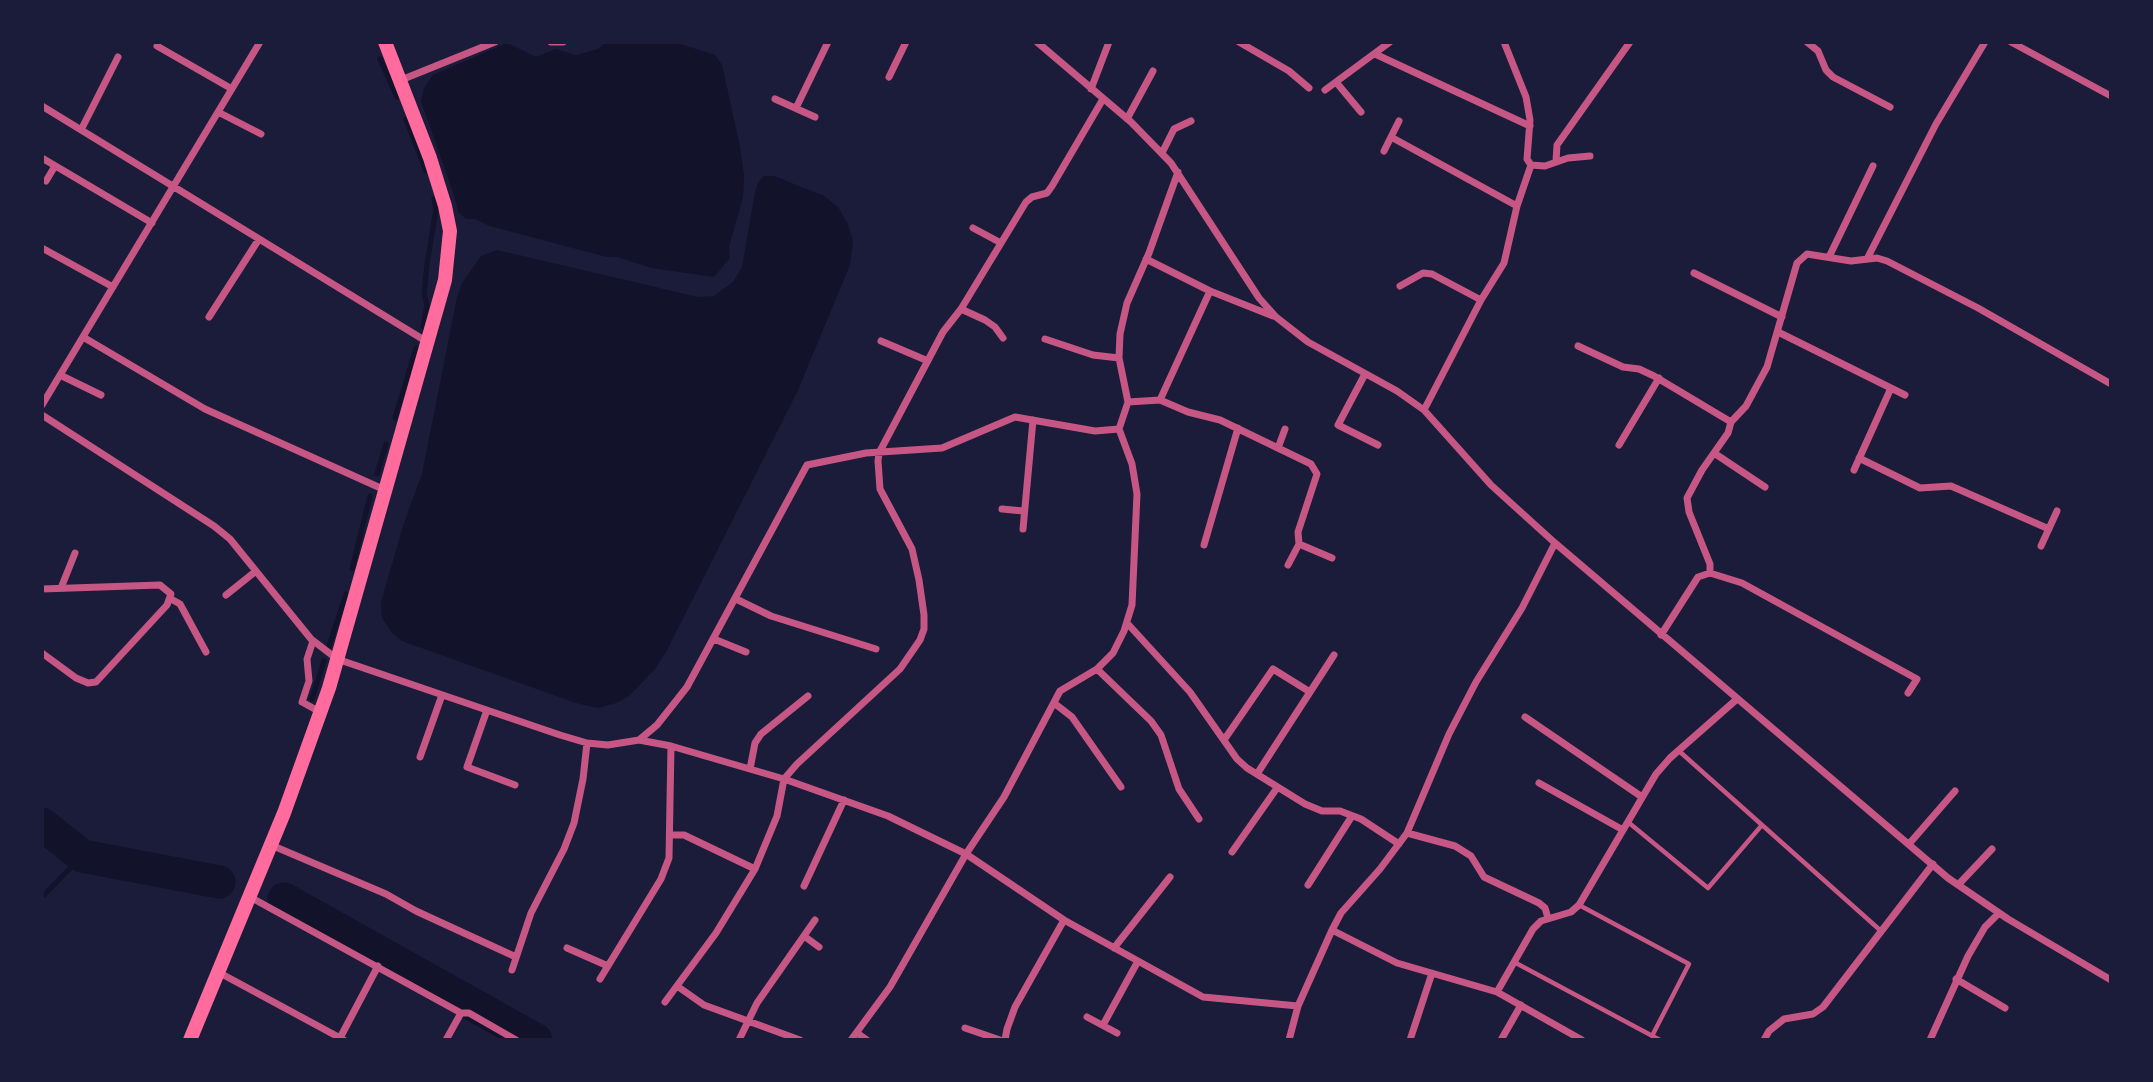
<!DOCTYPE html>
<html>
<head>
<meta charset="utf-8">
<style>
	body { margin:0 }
	#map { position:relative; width:2153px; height:1082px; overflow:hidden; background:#1b1b3a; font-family:Barlow,sans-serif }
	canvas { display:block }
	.frame { position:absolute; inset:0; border:44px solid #1b1b3a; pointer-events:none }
</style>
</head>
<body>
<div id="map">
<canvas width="2153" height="1082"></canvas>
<div class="frame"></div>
</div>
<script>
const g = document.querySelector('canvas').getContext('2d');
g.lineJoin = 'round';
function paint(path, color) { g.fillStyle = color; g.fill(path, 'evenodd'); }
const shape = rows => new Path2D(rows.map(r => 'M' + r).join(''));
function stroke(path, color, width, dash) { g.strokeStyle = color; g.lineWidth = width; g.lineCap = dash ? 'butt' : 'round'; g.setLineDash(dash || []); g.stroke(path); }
paint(shape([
	[606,42,674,42,715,55,722,65,740,147,744,176,743,198,729,246,730,258,714,277,652,268,617,257,607,257,490,226,475,219,466,219,458,212,455,198,421,101,424,88,433,75,507,43,536,57,555,49,576,55,598,49],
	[764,176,774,176,824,196,838,207,848,224,853,242,850,265,798,390,666,652,655,669,629,696,616,703,598,708,576,703,402,641,392,633,382,618,381,602,404,523,422,474,457,297,462,283,481,256,497,250,698,297,714,296,733,282,742,267,755,193,758,183]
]), '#12122b');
stroke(shape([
	[380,59,397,97],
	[406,119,426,171],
	[423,327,427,305,424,294,427,264,436,209,434,199],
	[395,418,416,348],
	[377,474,386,444],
	[352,569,370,496],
	[329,646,346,594],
	[312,699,324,661],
	[42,897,82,856]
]), '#12122b', 5);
stroke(shape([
	[42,824,82,856,219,882],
	[284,899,536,1040]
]), '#12122b', 33);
stroke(shape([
	[1679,751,1881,931],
	[1628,822,1708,888,1762,825],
	[1579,905,1689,964,1652,1036],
	[1514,962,1660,1040]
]), '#c65784', 4.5);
stroke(shape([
	[551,42,563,42],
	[1037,42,1131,122,1171,163,1259,298,1276,317,1308,342,1397,391,1424,410,1491,485,1555,543,1948,878,2008,919,2111,980],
	[1239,42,1289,71,1309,88],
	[1504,42,1526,97,1530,120,1527,159,1531,165,1545,166,1568,158,1590,156],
	[1807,42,1818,51,1826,70,1833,77,1890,107],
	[2011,42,2111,96],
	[157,46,232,89],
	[1375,54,1530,126],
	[889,77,906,42],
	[401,80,495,42],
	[1336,82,1361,112],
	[1091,89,1109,42],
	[1325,90,1390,42],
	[775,99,815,117],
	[42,106,429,343],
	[796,108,828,42],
	[218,112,261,134],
	[1127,119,1153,71],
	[81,130,118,57],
	[1391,137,1517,206],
	[1384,151,1399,121],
	[1162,153,1174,129,1191,121],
	[42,158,152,223],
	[1556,161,1557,145,1630,42],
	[46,181,55,166],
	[973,228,1001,243],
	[42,248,113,287],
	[1829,257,1873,166],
	[1146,259,1210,291,1273,316],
	[1867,259,1936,124,1985,42],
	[1694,273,1782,317],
	[1400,286,1423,273,1432,274,1481,300],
	[961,309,985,320,995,327,1003,338],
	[209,317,259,239],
	[1778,332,1905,395],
	[83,337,205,409,385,490],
	[1045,339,1093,355,1119,358],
	[881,341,928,361],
	[1578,346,1623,367,1639,369,1654,376,1731,422],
	[1365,374,1338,425,1378,445],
	[60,375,101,395],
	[1160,400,1210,291],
	[1128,402,1160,400,1188,412,1220,420,1311,464,1317,474,1298,532,1299,544,1288,565],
	[42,405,260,42],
	[1424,410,1481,300,1504,263,1517,206,1531,165],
	[42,415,214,526,230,539,311,639,337,659,560,735,587,743,608,745,639,740,671,746,784,779,888,816,966,854,1064,920,1203,997,1298,1006],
	[1619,445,1659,378],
	[1278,448,1285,429],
	[1714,453,1765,487],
	[1859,458,1920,488,1951,486,2049,529],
	[1854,470,1891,388],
	[1002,509,1023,511],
	[1023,529,1033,420],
	[1299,544,1332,558],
	[1204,545,1238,428],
	[2041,546,2057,511],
	[1710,573,1710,564,1689,512,1687,498,1702,470,1728,433,1731,422,1746,406,1767,367,1797,263,1807,254,1851,261,1877,258,1887,261,1978,308,2111,384],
	[61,588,75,553],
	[42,589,160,585,171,594,167,605,96,682,88,683,76,678,42,653],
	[226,595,256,571],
	[171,599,180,604,206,652],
	[736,599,771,616,876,649],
	[1127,623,1190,692,1237,759,1247,768,1305,804,1322,811,1340,811,1361,819,1399,844],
	[1661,635,1698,577,1710,573,1742,583,1917,679,1908,693],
	[714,639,746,652],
	[313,641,307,659,309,681,302,702,320,712],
	[1097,669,1151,721,1161,735,1179,789,1199,819],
	[1054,703,1072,717,1121,787],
	[487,710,467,767,515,785],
	[1525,717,1642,797],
	[639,740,657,725,687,687,807,465,866,453,942,448,1015,417,1095,431,1119,429],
	[1224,740,1273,669,1310,692],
	[420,757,442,695],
	[750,769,755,743,761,734,808,696],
	[1257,774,1334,655],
	[1539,783,1623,830],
	[1407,833,1455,846,1471,856,1484,877,1539,903,1545,908,1548,918],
	[670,835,684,835,755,869],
	[1909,844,1955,791],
	[271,845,386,894,416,911,516,957],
	[1232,852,1277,788],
	[1308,885,1352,816],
	[1958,885,1992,849],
	[804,886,844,800],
	[250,897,461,1013,446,1040],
	[1332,930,1341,913,1380,869,1407,833,1449,734,1476,682,1522,608,1555,543],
	[804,936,819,947],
	[567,948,608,966],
	[1114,948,1170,877],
	[512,970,531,913,564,849,574,823,583,779,587,743],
	[218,972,344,1040],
	[600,979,661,879,669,858,671,746],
	[1956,979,2005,1008],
	[677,986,704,1005,800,1040],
	[1497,992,1533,929,1541,921,1571,912,1579,905,1656,774,1670,758,1737,699],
	[665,1002,716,933,755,869,777,816,784,779,797,764,900,669,920,640,924,629,924,615,919,580,912,549,880,489,878,461,879,453,943,332,961,309,1026,202,1032,197,1047,193,1052,186,1103,99],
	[461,1013,469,1013,516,1040],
	[1087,1017,1117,1033],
	[1103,1025,1138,961],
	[965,1028,1000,1040],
	[857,1033,867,1040],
	[340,1038,378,966],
	[739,1040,757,1003,815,920],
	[851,1040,890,987,966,854,1004,797,1060,691,1097,669,1113,653,1124,631,1132,605,1137,494,1132,464,1119,429,1128,402,1119,358,1120,334,1127,303,1149,253,1178,172],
	[1005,1040,1007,1029,1015,1007,1064,920],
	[1289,1040,1298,1006,1332,930,1397,963,1497,992,1582,1040],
	[1410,1040,1432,973],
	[1501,1040,1521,1005],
	[1764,1040,1769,1031,1784,1019,1813,1014,1823,1007,1933,864],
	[1930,1040,1968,956,1985,927,1999,913]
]), '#c65784', 7);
stroke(shape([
	[190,1040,284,813,329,688,445,280,450,231,445,206,430,158,385,42]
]), '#ff6b9d', 14);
</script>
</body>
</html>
